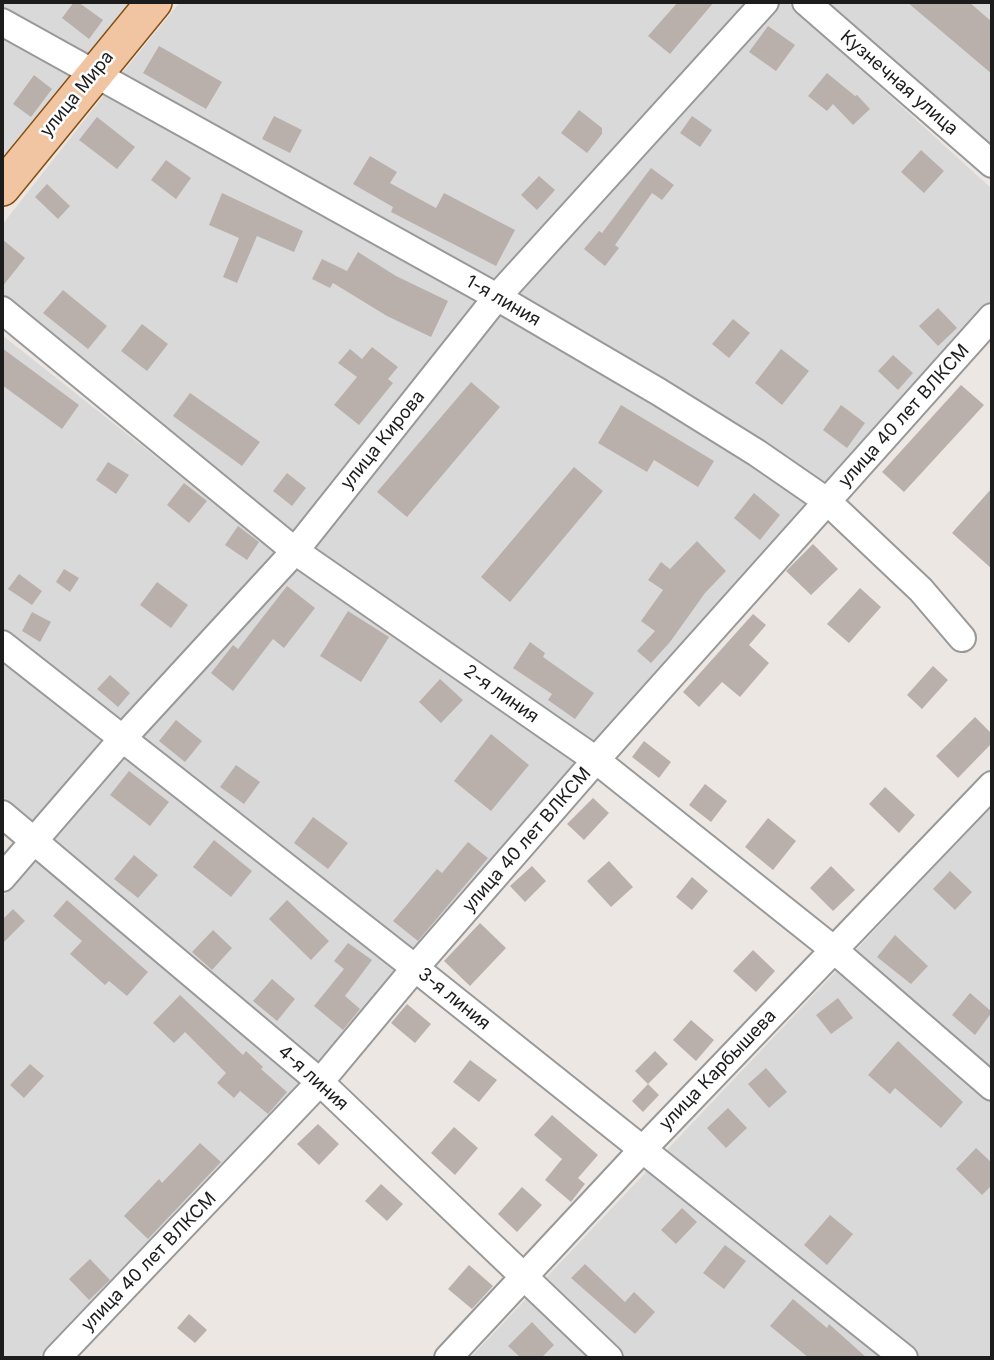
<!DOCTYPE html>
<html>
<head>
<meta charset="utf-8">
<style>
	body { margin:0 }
	#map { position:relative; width:994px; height:1360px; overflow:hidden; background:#ece7e2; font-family:Inter,sans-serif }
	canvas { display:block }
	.frame { position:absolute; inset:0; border:4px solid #1c1c1c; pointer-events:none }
</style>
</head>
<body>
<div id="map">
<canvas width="994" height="1360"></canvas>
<div class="frame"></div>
</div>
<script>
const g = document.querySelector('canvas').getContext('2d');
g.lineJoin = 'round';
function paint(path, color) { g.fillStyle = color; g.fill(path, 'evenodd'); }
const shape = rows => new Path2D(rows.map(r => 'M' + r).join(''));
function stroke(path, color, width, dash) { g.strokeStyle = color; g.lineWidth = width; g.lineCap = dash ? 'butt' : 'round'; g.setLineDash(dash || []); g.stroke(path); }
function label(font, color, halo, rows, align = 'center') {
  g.font = font + ' Inter,sans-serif'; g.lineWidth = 5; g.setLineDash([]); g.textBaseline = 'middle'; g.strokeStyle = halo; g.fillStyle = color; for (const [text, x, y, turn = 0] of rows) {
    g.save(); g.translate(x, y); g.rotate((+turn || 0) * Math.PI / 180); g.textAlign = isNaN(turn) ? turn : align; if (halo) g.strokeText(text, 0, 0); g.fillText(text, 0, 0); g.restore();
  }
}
paint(shape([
	[2,2,135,2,87,56,2,7],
	[180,2,746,2,493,280,118,78],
	[782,2,787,2,992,189,992,299,825,485,517,294],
	[819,2,992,2,992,149],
	[2,38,71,77,2,161],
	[104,95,479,297,290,535,2,293,2,225],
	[502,310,810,501,591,745,311,551],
	[2,335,275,551,118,722,2,631],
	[297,567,576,762,412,952,139,738],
	[2,658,104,738,32,823,2,796],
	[125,755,397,968,318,1062,53,841],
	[992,805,992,1358,470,1358,857,949],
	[37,858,303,1079,38,1358,2,1358,2,898]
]), '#dad9d9');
paint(shape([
	[74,2,78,2,103,20,89,39,62,18],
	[678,2,714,2,670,54,648,36],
	[907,2,969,2,992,22,992,74],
	[768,26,795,45,776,71,749,52],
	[159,46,222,82,206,109,143,73],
	[827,73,855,96,857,95,870,109,853,125,833,104,827,111,808,96],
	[34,75,52,89,31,117,13,104],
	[579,110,602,128,602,134,587,153,561,133],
	[274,116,302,130,290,153,262,139],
	[692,116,712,130,700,147,680,133],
	[97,117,135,147,117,169,79,140],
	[921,150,944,171,924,193,901,172],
	[370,156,397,172,390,183,436,208,444,193,515,230,496,266,391,212,393,207,353,184],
	[166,160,191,178,176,199,151,180],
	[651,168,674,185,662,200,652,193,615,245,619,248,605,266,584,249,599,231,602,233],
	[539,176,555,190,537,210,521,195],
	[47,184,70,206,58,219,35,197],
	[222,193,303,231,294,252,257,236,237,283,223,277,239,238,209,225],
	[2,239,25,258,2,287],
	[358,252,396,276,448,301,431,337,387,316,333,283,330,288,312,279,322,259,347,271],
	[63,290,107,326,88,349,43,313],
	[938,308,957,328,938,346,919,326],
	[733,319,750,333,729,358,712,344],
	[142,324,168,344,147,371,121,351],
	[372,347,398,367,388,379,393,383,359,425,334,405,357,377,338,363,350,349,362,359],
	[2,348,79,405,62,429,2,385],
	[781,349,809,371,782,405,755,383],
	[893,355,913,373,898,390,878,371],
	[471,382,500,407,407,517,377,492],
	[961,385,984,405,904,492,882,472],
	[190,393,260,442,242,466,173,416],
	[621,405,714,461,698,487,654,460,647,472,598,443],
	[841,405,865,423,847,448,823,430],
	[108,462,129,475,116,494,96,480],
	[574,467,603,491,510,602,481,577],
	[287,473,306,488,292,506,273,491],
	[184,483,207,501,189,523,167,505],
	[992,488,992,569,952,533],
	[754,493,780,515,760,540,734,518],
	[238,526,259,542,247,560,225,545],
	[697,541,726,571,705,593,670,642,651,663,637,651,655,631,641,621,663,590,648,580,661,562,670,569],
	[813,544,838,569,811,595,786,571],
	[64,569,79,578,70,592,56,582],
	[19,574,42,591,32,605,8,589],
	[157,582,188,605,171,628,140,605],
	[287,586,315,608,284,648,273,639,233,691,211,673,233,645,238,649],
	[860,588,881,607,849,643,827,624],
	[348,611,389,637,361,682,320,656],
	[32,612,51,622,40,642,22,631],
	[753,614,766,625,749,645,769,663,740,697,722,682,699,707,683,692],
	[530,642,545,653,543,657,594,693,575,719,548,700,552,694,513,668],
	[933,666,948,680,922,709,907,695],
	[110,675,130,693,118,707,97,689],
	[440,679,463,700,441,723,419,702],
	[975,717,992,734,992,743,958,778,936,756],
	[176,720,202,741,185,762,159,741],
	[491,734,529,765,491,811,454,781],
	[644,741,671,762,659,778,632,757],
	[236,765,260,782,244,804,220,787],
	[129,771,169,802,150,826,110,795],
	[705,784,727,801,711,822,689,805],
	[885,787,915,815,899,833,869,804],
	[593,798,609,813,584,840,567,824],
	[313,817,348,843,328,869,294,843],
	[768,818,796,841,773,870,745,847],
	[214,840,252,871,231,897,193,867],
	[468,842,488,858,418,941,393,921,437,869,442,873],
	[134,855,158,875,138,898,114,879],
	[609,861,633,887,611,907,587,881],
	[532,866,546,881,525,902,510,886],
	[831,866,855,890,833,911,810,888],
	[950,871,972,892,955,910,933,889],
	[692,877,708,891,692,910,676,897],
	[67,900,148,972,127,996,109,981,105,985,70,954,82,941,53,916],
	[287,900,329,941,311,960,269,919],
	[13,909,25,921,2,944,2,920],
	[480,923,506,948,470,986,444,961],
	[213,930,232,948,212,970,192,952],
	[895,935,928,966,911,984,877,957],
	[348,943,372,960,345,996,360,1009,343,1030,314,1006,344,969,334,961],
	[753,950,775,971,756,992,733,971],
	[272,979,295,999,277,1021,253,1001],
	[970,993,992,1012,975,1035,952,1015],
	[180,995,243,1055,246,1051,263,1067,261,1069,287,1092,268,1114,240,1091,234,1098,217,1083,226,1073,185,1032,174,1043,153,1023],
	[838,998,853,1018,831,1034,816,1015],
	[407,1004,431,1024,415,1043,391,1023],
	[691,1020,714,1040,696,1061,673,1040],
	[898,1041,963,1102,941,1128,895,1088,890,1094,868,1075],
	[655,1051,668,1064,648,1084,635,1071],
	[470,1060,497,1080,479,1102,453,1082],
	[30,1064,44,1076,24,1098,10,1085],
	[766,1068,787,1092,769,1108,748,1084],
	[648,1084,659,1095,643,1112,632,1101],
	[728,1108,747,1128,726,1148,707,1128],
	[552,1115,598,1155,578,1178,585,1184,571,1202,545,1180,562,1159,534,1135],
	[318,1124,339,1144,319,1165,297,1144],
	[454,1127,478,1148,455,1175,431,1153],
	[200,1143,221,1162,148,1239,124,1216,159,1179,162,1183],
	[976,1148,992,1163,992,1185,982,1195,956,1169],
	[381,1184,403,1204,387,1221,365,1201],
	[522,1187,542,1205,517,1232,498,1214],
	[682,1208,697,1222,676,1244,661,1230],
	[830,1215,853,1234,827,1265,804,1245],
	[725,1245,746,1261,724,1289,703,1273],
	[90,1259,110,1280,89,1300,69,1279],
	[585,1264,625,1302,634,1292,655,1312,635,1334,571,1278],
	[469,1265,493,1286,472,1309,448,1289],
	[793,1299,827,1328,829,1324,867,1358,809,1358,770,1326],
	[189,1314,207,1330,195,1343,177,1328],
	[532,1322,554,1345,541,1358,521,1358,508,1346]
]), '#b9b0ac');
const minor = shape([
	[806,2,992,164],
	[2,22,497,297,659,392,757,453,828,502,921,590,962,638],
	[2,310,295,551,596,760,833,949,992,1087],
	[2,644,415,968,904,1358],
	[2,814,320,1082,609,1358],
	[2,878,122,739,295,551,497,297,765,2],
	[57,1358,320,1082,415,968,596,760,992,317],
	[448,1358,642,1150,992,785]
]);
const major = shape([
	[2,188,154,2]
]);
stroke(minor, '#999', 30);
stroke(major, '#844e0f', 38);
stroke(minor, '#fff', 26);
stroke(major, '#f1c5a2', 35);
label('18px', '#1c1c1c', '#fff', [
	["Кузнечная улица",899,83,41],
	["улица Мира",77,94,-51],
	["1-я линия",503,301,30],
	["улица 40 лет ВЛКСМ",904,416,-48],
	["улица Кирова",383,440,-51],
	["2-я линия",501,694,35],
	["улица 40 лет ВЛКСМ",527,840,-49],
	["3-я линия",454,999,39],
	["улица Карбышева",718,1070,-46],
	["4-я линия",313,1078,42],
	["улица 40 лет ВЛКСМ",149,1262,-46]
]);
</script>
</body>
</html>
